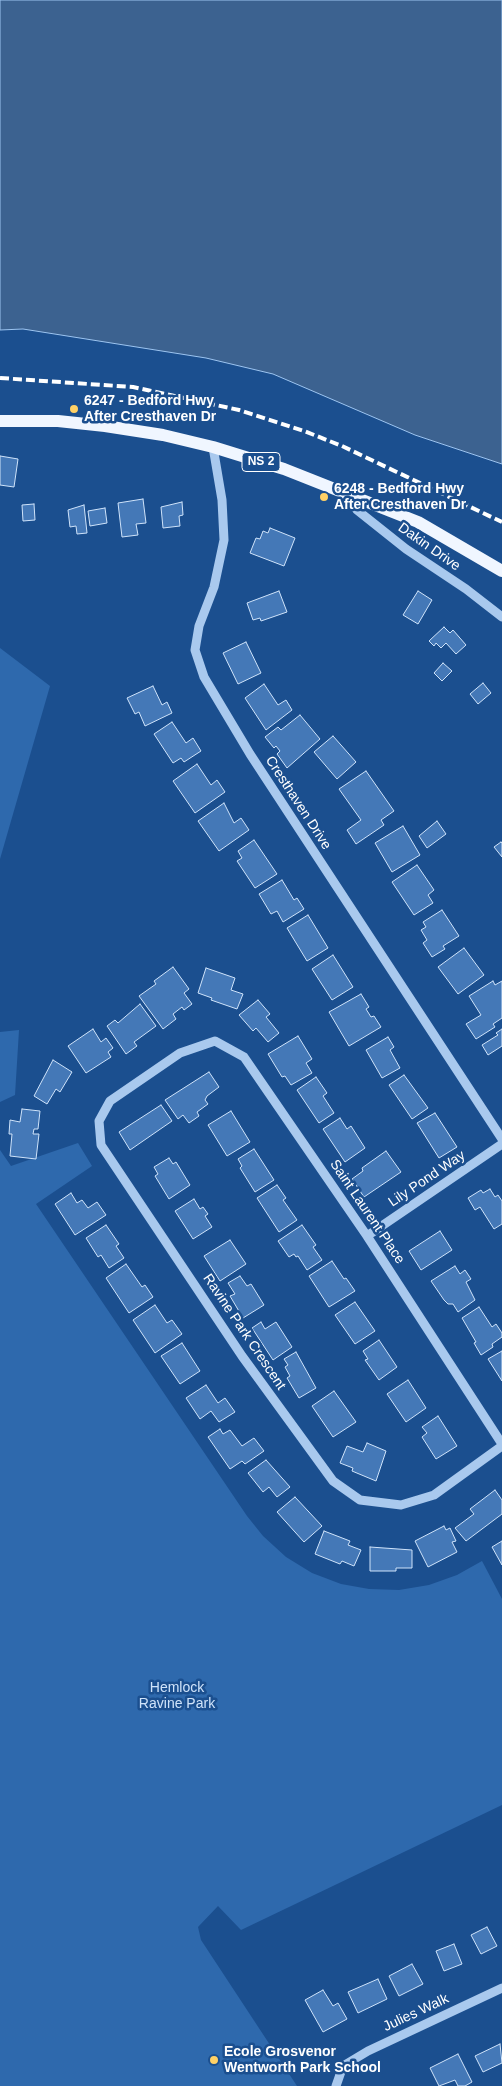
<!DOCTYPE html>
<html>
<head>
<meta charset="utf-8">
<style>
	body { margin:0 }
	canvas { display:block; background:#1b4f8f }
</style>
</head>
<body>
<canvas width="502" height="2086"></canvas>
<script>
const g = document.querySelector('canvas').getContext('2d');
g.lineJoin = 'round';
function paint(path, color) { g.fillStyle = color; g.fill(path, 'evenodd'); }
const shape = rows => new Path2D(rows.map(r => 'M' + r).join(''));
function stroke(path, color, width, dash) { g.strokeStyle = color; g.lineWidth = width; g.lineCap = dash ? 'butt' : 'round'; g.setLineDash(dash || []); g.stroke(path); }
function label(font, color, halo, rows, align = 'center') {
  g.font = font + ' Arial,sans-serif'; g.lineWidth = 5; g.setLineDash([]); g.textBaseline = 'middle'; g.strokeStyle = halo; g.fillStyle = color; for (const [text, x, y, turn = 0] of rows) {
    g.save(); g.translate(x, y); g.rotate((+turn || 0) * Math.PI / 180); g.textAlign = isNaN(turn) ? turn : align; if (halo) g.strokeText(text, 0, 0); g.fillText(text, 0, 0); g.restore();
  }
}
paint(shape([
	[0,648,50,686,0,859],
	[19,1030,15,1095,0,1102,0,1032],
	[78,1143,92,1166,36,1204,247,1516,263,1536,286,1557,312,1573,341,1584,369,1589,399,1590,429,1585,457,1575,482,1561,502,1599,502,1805,241,1930,218,1906,198,1927,201,1940,297,2086,0,2086,0,1150,11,1166]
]), '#2e69ad');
const water = shape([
	[0,0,502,0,502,464,415,435,273,374,206,358,23,329,0,330,0,0]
]);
paint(water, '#3c6290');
stroke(water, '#9cc4f0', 1);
const building = shape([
	[0,456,18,459,14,487,0,485,0,456],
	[143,499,146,523,136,524,138,535,122,537,118,503,143,499],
	[182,502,183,515,179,516,180,526,163,528,161,507,182,502],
	[34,504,35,520,23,521,22,505,34,504],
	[84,505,87,533,77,534,76,526,70,527,68,510,84,505],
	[105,508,107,523,90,526,88,511,105,508],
	[270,528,295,538,284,566,250,553,256,538,260,539,263,531,268,533,270,528],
	[279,591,287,612,261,621,260,618,253,620,247,603,279,591],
	[418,591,432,600,418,624,403,615,418,591],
	[444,627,450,633,453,630,466,645,456,654,446,643,441,648,436,643,434,646,429,641,444,627],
	[246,642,261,673,238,684,223,653,246,642],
	[443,663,452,671,442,681,434,673,443,663],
	[483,683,491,693,478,704,470,694,483,683],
	[264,684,278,705,286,700,292,710,266,730,245,698,264,684],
	[153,686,162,705,167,702,172,713,145,726,139,712,135,714,127,698,153,686],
	[300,715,320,739,287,768,277,754,280,751,276,746,274,748,265,737,278,727,281,730,300,715],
	[172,722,186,743,193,738,201,751,184,762,181,758,173,763,154,734,172,722],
	[333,736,356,762,337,779,314,752,333,736],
	[197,764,211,785,217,780,225,792,195,813,173,781,197,764],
	[366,771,394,811,381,820,384,825,356,844,347,830,361,820,339,789,366,771],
	[224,803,234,823,241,818,249,830,219,851,198,821,224,803],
	[437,821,446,834,427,848,419,836,437,821],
	[403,826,420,855,392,872,375,843,403,826],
	[254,840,277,874,255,888,237,861,242,858,238,851,254,840],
	[501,842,502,843,502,857,494,847,501,842],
	[417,865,434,890,428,895,433,903,414,915,392,882,417,865],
	[282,880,294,900,297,898,304,909,283,922,277,911,271,914,259,894,282,880],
	[442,910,459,936,443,946,445,949,432,957,423,943,427,940,421,930,426,927,423,922,442,910],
	[308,915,328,948,307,961,287,928,308,915],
	[464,948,484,975,458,994,438,967,464,948],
	[333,955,353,987,332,1000,312,969,333,955],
	[173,967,189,989,184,993,192,1004,184,1010,182,1007,173,1014,176,1019,163,1029,139,996,156,984,154,981,173,967],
	[206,968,235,978,231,990,243,994,237,1009,211,1000,212,998,198,993,206,968],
	[493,981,495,985,502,981,502,1018,493,1024,495,1027,476,1039,466,1024,481,1015,469,996,493,981],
	[361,994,369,1007,366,1009,371,1017,374,1016,381,1027,349,1046,329,1012,361,994],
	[258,1000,270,1014,266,1017,279,1033,268,1042,256,1028,253,1031,239,1015,258,1000],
	[140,1004,156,1026,134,1042,137,1046,126,1054,107,1026,115,1020,118,1023,140,1004],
	[93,1029,101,1042,106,1038,113,1048,108,1052,111,1057,86,1073,68,1046,93,1029],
	[502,1029,502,1046,488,1055,482,1045,498,1035,496,1033,502,1029],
	[298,1036,312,1059,306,1063,312,1073,291,1085,285,1076,282,1077,268,1054,298,1036],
	[388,1037,394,1047,390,1050,400,1068,382,1078,366,1050,388,1037],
	[53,1060,72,1072,60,1092,56,1089,47,1104,34,1096,53,1060],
	[209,1072,219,1087,207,1096,205,1100,208,1104,197,1112,199,1116,189,1123,183,1115,178,1119,165,1100,209,1072],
	[404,1075,428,1108,412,1119,389,1085,404,1075],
	[316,1077,327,1093,323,1096,334,1113,319,1123,297,1090,316,1077],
	[161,1105,172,1121,130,1150,119,1132,161,1105],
	[22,1109,40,1111,38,1129,34,1129,33,1134,39,1134,36,1159,10,1156,12,1134,9,1134,10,1120,20,1122,22,1109],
	[231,1111,250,1142,227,1156,208,1125,231,1111],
	[435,1113,457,1147,439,1158,417,1123,435,1113],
	[340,1118,347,1129,351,1126,365,1148,345,1162,323,1129,340,1118],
	[254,1149,274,1180,255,1192,240,1168,242,1166,238,1159,254,1149],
	[386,1151,401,1172,364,1197,352,1179,363,1171,362,1168,386,1151],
	[169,1158,173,1164,176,1162,190,1185,169,1199,155,1176,158,1174,154,1167,169,1158],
	[277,1185,286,1198,283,1200,297,1220,279,1232,257,1198,277,1185],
	[490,1189,495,1197,498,1195,502,1201,502,1224,494,1229,480,1207,475,1210,468,1198,481,1190,483,1193,490,1189],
	[71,1193,77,1203,82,1200,88,1208,97,1202,106,1215,75,1235,55,1204,71,1193],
	[194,1199,200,1209,203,1207,208,1214,205,1216,212,1227,193,1239,175,1211,194,1199],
	[106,1225,119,1244,116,1246,124,1258,109,1268,101,1255,98,1257,86,1238,106,1225],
	[302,1225,316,1245,313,1247,322,1260,307,1270,298,1256,296,1257,294,1254,289,1257,278,1241,302,1225],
	[440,1231,452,1250,421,1270,409,1251,440,1231],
	[230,1240,246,1264,220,1281,204,1256,230,1240],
	[332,1261,344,1279,346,1278,355,1291,329,1307,309,1276,332,1261],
	[126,1264,142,1287,145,1285,153,1297,129,1313,106,1278,126,1264],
	[455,1266,460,1274,465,1270,471,1279,466,1282,475,1300,458,1312,453,1304,448,1304,444,1300,431,1281,455,1266],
	[240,1276,247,1286,251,1284,264,1305,243,1318,230,1296,235,1294,228,1283,240,1276],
	[355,1302,375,1331,355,1344,335,1315,355,1302],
	[155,1305,167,1323,172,1320,182,1334,155,1353,133,1320,155,1305],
	[479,1307,492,1327,496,1324,502,1333,502,1337,492,1344,493,1347,481,1355,474,1343,476,1342,462,1318,479,1307],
	[261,1322,265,1329,276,1322,292,1347,273,1360,252,1328,261,1322],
	[379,1340,397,1367,379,1380,365,1360,368,1359,363,1351,379,1340],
	[182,1343,200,1371,180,1384,161,1356,182,1343],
	[502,1351,502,1381,488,1359,502,1351],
	[296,1352,316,1388,299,1398,287,1378,290,1376,285,1367,288,1365,284,1359,296,1352],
	[408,1380,426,1408,406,1422,387,1394,408,1380],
	[206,1385,218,1403,225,1398,235,1412,219,1422,211,1411,200,1419,186,1398,206,1385],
	[334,1391,356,1422,333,1437,312,1406,334,1391],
	[438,1416,457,1446,436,1459,422,1437,427,1433,422,1427,438,1416],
	[220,1429,223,1434,230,1430,242,1446,254,1438,264,1451,245,1464,242,1461,230,1469,208,1437,220,1429],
	[367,1443,386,1451,376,1481,352,1471,353,1468,340,1463,347,1446,363,1452,367,1443],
	[266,1460,290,1487,277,1497,269,1487,263,1492,248,1473,266,1460],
	[495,1490,502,1500,502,1514,466,1541,455,1528,474,1514,470,1509,495,1490],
	[295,1497,322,1526,304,1542,277,1512,295,1497],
	[444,1526,446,1530,450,1528,456,1541,452,1542,457,1552,428,1567,415,1541,444,1526],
	[324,1531,350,1541,348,1545,361,1550,354,1566,342,1561,340,1564,315,1554,324,1531],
	[502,1541,502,1565,492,1547,502,1541],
	[370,1547,412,1550,412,1568,396,1568,396,1571,370,1571,370,1547],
	[487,1927,497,1946,481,1954,471,1935,487,1927],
	[454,1944,462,1964,444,1971,436,1951,454,1944],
	[412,1964,423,1984,399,1996,389,1976,412,1964],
	[378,1979,387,1999,358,2013,348,1992,378,1979],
	[323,1990,333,2006,338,2003,347,2019,323,2032,305,2000,323,1990],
	[500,2044,502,2063,483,2072,475,2056,500,2044],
	[458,2054,472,2082,465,2086,458,2086,455,2080,439,2086,430,2068,458,2054]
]);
paint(building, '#4478b7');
stroke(building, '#cfe3fa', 1);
stroke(shape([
	[213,447,222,500,224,540,214,587,199,626,195,650,204,677,250,754,502,1139],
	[347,494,357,510,406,549,466,589,502,617],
	[367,1236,502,1144],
	[502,1444,367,1236,244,1057,215,1041,180,1053,110,1101,99,1121,101,1145,242,1356,333,1481,360,1500,401,1505,434,1495,502,1446],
	[336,2086,343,2066,368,2051,502,1988]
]), '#a9c9ee', 9);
stroke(shape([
	[0,421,58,421,105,426,163,435,213,447,284,469,418,522,502,571]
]), '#f0f6ff', 12);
stroke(shape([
	[0,378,133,387,239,410,304,431,342,446,502,522]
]), '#fff', 4, [9, 4]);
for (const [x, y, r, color] of [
	[74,409,5,"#ffd166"],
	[324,497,5,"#ffd166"],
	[214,2060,5,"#ffd166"]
]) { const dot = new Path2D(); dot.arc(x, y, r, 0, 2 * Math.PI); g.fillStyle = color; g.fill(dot); stroke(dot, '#1b4f8f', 2); }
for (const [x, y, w] of [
	[261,462,38]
]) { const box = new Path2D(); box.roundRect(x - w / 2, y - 9.5, w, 19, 4); g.fillStyle = '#1b4f8f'; g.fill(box); stroke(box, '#fff', 1); }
label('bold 12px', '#fff', null, [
	["NS 2",261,462]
]);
label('bold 14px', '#fff', '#1b4f8f', [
	["6247 - Bedford Hwy",84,401],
	["After Cresthaven Dr",84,417],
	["6248 - Bedford Hwy",334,489],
	["After Cresthaven Dr",334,505],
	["Ecole Grosvenor",224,2052],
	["Wentworth Park School",224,2068]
], 'left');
label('14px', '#fff', '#1b4f8f', [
	["Dakin Drive",429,547,35],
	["Cresthaven Drive",298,803,57],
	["Lily Pond Way",427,1179,-34],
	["Saint Laurent Place",367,1212,56],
	["Ravine Park Crescent",244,1332,56],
	["Julies Walk",416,2013,-25]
]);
label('14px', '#cfe3fa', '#1b4f8f', [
	["Hemlock",177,1688],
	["Ravine Park",177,1704]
]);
</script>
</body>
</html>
